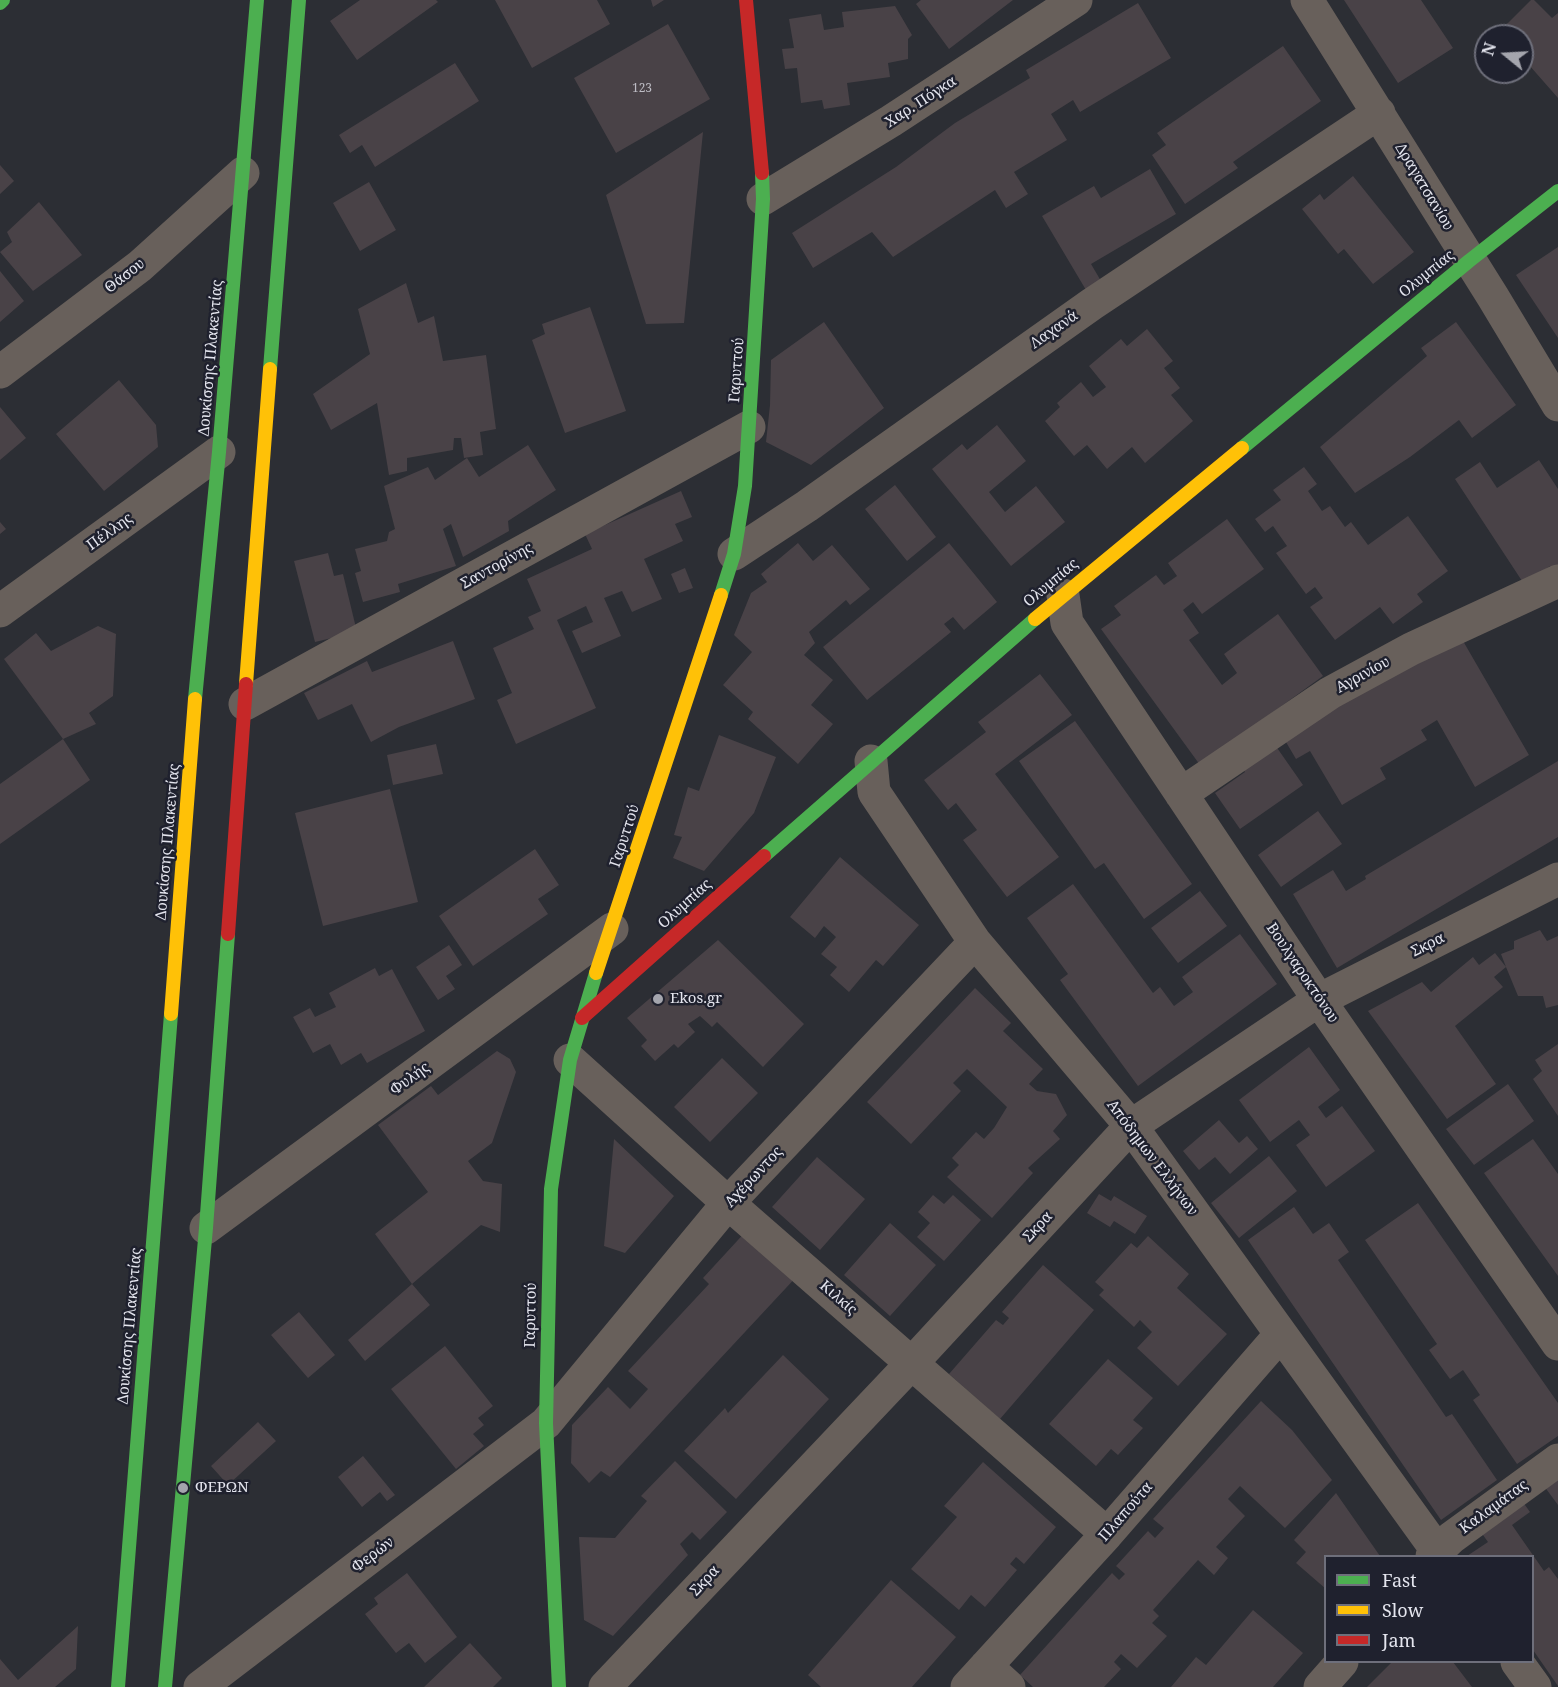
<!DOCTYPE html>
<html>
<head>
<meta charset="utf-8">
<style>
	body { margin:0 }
	#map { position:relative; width:1558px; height:1687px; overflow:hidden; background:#2c2e34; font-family:"Noto Serif",serif }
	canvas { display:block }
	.legend { position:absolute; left:1324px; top:1555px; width:210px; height:108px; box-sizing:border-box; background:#1f212e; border:2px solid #6e6f7b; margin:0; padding:8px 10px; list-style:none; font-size:18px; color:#e4e5ee }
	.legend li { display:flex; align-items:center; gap:12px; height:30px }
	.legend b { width:30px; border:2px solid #6e6f7b }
	.north { position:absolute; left:1474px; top:24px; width:60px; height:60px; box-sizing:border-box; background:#1f212e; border:2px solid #6e6f7b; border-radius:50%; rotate:288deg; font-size:16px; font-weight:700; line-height:24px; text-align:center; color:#e4e5ee }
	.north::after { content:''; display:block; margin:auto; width:21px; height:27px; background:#a4a5ad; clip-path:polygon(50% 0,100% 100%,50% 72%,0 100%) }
</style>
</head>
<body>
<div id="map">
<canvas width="1558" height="1687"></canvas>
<ul class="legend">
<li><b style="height:8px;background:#4caf50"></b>Fast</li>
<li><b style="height:8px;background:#ffc107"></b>Slow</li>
<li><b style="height:8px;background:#c62828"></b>Jam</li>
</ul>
<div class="north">N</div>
</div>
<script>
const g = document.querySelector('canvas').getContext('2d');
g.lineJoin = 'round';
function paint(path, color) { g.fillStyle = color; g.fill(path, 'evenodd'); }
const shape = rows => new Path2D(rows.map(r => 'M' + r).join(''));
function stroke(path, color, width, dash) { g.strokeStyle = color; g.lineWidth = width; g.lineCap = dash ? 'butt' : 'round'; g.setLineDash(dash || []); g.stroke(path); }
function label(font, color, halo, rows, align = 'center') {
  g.font = font + ' "Noto Serif",serif'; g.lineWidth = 5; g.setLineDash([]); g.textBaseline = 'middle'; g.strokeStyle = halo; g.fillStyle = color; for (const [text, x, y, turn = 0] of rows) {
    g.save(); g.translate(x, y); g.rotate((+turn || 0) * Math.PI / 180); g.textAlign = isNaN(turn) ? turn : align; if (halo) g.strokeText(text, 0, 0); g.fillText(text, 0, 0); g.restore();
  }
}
paint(shape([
	[360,0,436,0,438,2,357,60,330,21],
	[495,0,597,0,610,24,532,68],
	[651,0,664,0,653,7],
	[921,0,1013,0,949,49,916,4],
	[1344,0,1421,0,1453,48,1398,83],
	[1531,0,1534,0,1552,18,1558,13,1558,98,1522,57,1522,50,1526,47,1522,42,1522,36,1516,36,1506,25],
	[1138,3,1171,58,1080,112,1073,100,1051,114,1067,140,1014,172,1028,194,1006,208,995,190,893,257,872,232,813,268,792,233,896,167,955,123,1030,78,1026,70],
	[895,6,912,35,908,39,908,59,888,63,890,77,847,83,850,105,824,109,822,100,801,103,797,68,785,69,782,49,794,48,789,19,821,14,824,30,844,27,842,12],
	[668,24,710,99,616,153,574,78],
	[1283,46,1321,101,1233,162,1238,168,1185,204,1152,155,1166,145,1157,133],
	[455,63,479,101,375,167,362,145,350,153,339,135],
	[703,132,684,323,646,324,606,195],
	[0,165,14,181,0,194],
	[1150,169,1176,214,1091,264,1101,281,1086,290,1042,216,1094,186,1101,198],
	[1353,176,1414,252,1373,284,1344,249,1338,254,1302,209,1320,194,1324,200],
	[369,182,396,230,360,251,333,203],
	[39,202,82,255,33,291,0,252,12,242,7,232],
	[1558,247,1558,338,1516,275],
	[0,271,24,301,0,322],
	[406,283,418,323,434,316,443,361,486,355,496,429,480,432,483,455,464,458,461,438,454,438,453,450,407,458,407,471,389,475,377,403,331,430,313,394,370,354,358,309],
	[590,307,626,411,565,433,532,340,545,334,542,324],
	[824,322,884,408,811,465,766,442,770,405,771,360],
	[1456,322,1516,405,1472,438,1459,420,1410,457,1355,493,1320,447,1427,356,1421,348],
	[1147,329,1173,361,1164,368,1180,388,1171,395,1193,421,1145,463,1132,447,1107,469,1087,445,1074,456,1045,421,1060,407,1057,403,1081,382,1093,397,1106,387,1089,366,1121,339,1127,346],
	[119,380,156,425,158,447,104,491,56,434],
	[0,407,26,438,0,460],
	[997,425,1026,461,989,492,1005,512,1036,486,1065,522,1011,566,932,469,962,444,967,450],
	[528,445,556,490,508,521,509,531,463,557,451,524,443,529,456,566,398,584,400,592,363,602,355,573,361,571,355,549,387,541,389,532,395,529,384,486,428,467,435,480,467,458,479,477],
	[1539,460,1558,489,1558,572,1555,574,1550,566,1524,584,1455,479,1480,462,1497,488],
	[1304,467,1317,484,1308,491,1322,511,1330,506,1345,527,1351,522,1368,545,1408,516,1448,571,1417,594,1423,602,1393,624,1380,607,1335,640,1310,607,1323,598,1315,587,1306,594,1276,553,1287,546,1273,526,1265,532,1255,519,1281,500,1273,490],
	[895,485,936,537,907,561,865,509],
	[681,491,692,517,675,524,683,541,644,559,662,599,632,612,622,591,604,598,621,636,582,653,572,631,593,622,586,606,557,620,596,708,516,744,497,700,512,693,493,648,534,629,528,617,541,611,527,579,592,549,585,534],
	[1227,519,1264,569,1202,614,1193,602,1183,610,1199,633,1189,640,1222,685,1237,673,1224,654,1278,614,1323,676,1200,765,1101,629,1121,615,1114,606,1156,575,1164,585,1177,576,1168,563],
	[0,522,6,529,0,534],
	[798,543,813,561,832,545,870,589,850,605,846,600,809,632,815,643,804,655,833,680,811,705,833,724,798,764,748,719,753,712,723,685,752,652,734,635,751,593,767,582,761,574],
	[949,543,997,602,964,630,953,617,944,624,951,632,867,700,823,647],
	[328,553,334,576,343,574,357,632,315,642,294,561],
	[685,568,693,588,679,593,671,574],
	[98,626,116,634,113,696,89,713,96,724,63,739,4,659,36,633,51,651],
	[1459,634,1529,755,1475,787,1437,720,1421,730,1427,740,1380,768,1386,779,1342,805,1310,751,1296,759,1283,737],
	[453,641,475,699,399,727,371,742,352,704,318,720,304,693,367,661,372,672],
	[1040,674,1072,715,995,774,1059,857,1007,897,963,840,977,830,956,803,948,810,924,780,986,732,978,722],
	[1075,721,1192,884,1144,919,1104,863,1095,869,1019,761],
	[719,735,776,757,754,813,704,871,673,858,682,837,674,835,688,787,699,791],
	[63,739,90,780,0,844,0,784],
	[1273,742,1303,785,1240,829,1215,793,1245,772,1240,764],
	[436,744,443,774,393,785,387,755],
	[1558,761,1558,837,1337,968,1293,894,1333,870,1346,891,1366,879,1365,876],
	[390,789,418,902,323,926,295,813],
	[1318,811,1342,844,1281,887,1258,855],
	[535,849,559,885,538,899,548,914,473,966,439,916],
	[840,857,919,925,883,966,876,960,849,992,830,975,837,967,821,954,836,937,824,926,815,938,790,917],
	[1073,884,1153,993,1160,987,1174,1006,1193,992,1182,977,1240,934,1277,984,1138,1086,1060,980,1068,974,1027,918],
	[1200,891,1227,926,1178,963,1151,928],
	[1540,930,1547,941,1558,936,1558,1005,1546,1008,1543,996,1518,996,1506,967,1494,977,1503,987,1455,1026,1496,1084,1447,1119,1368,1011,1422,982,1431,992,1473,957,1479,965,1495,953,1506,967,1501,954,1514,949,1514,941],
	[718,940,804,1024,763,1067,717,1022,712,1027,700,1016,688,1024,695,1032,678,1048,674,1044,655,1061,641,1046,647,1040,627,1018],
	[449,945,462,965,446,976,455,989,438,1000,416,967],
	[375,968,379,976,392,969,425,1031,367,1063,361,1053,341,1065,330,1044,313,1053,293,1017,310,1008,315,1017,336,1007,329,993],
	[975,988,1011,1023,1003,1031,1043,1069,1029,1084,1037,1091,1056,1094,1067,1115,1053,1131,1060,1139,1028,1168,1033,1173,992,1218,947,1177,959,1165,952,1158,976,1132,984,1139,994,1128,1007,1107,967,1069,953,1083,961,1091,911,1144,867,1102],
	[1558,1044,1558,1116,1533,1079,1542,1071,1535,1060],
	[1309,1047,1340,1090,1318,1107,1326,1118,1342,1106,1375,1151,1326,1187,1296,1145,1310,1135,1299,1120,1270,1142,1239,1100],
	[497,1051,510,1059,516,1072,492,1143,468,1161,483,1181,502,1184,500,1232,481,1225,412,1284,375,1234,428,1192,378,1125,431,1086,438,1095],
	[722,1058,758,1093,710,1142,674,1107],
	[1508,1084,1534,1121,1474,1165,1446,1129],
	[1219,1120,1239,1143,1247,1136,1258,1149,1230,1174,1215,1157,1199,1170,1183,1151],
	[614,1139,674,1196,625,1253,604,1246],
	[1533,1139,1558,1174,1558,1276,1484,1173],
	[1269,1156,1297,1191,1239,1238,1211,1203],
	[817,1157,865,1199,820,1250,772,1207],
	[1099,1194,1111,1201,1114,1196,1147,1216,1135,1234,1114,1221,1110,1227,1087,1213],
	[933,1195,944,1204,953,1195,981,1220,944,1261,917,1237,930,1223,918,1212],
	[1418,1203,1558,1403,1558,1436,1517,1464,1473,1400,1480,1395,1463,1370,1450,1379,1429,1350,1437,1344,1365,1240],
	[1294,1207,1313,1234,1329,1223,1349,1252,1338,1260,1446,1417,1452,1414,1497,1480,1441,1520,1248,1240],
	[890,1223,936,1265,890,1316,844,1275],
	[749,1228,799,1274,610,1477,601,1471,589,1483,571,1463,572,1425,608,1387,630,1409,648,1389,628,1371,709,1284,703,1278],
	[1148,1236,1189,1274,1177,1288,1227,1334,1178,1386,1137,1348,1152,1332,1140,1320,1134,1327,1099,1295,1104,1290,1095,1282,1131,1243,1137,1248],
	[1043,1265,1094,1310,1000,1419,949,1374,996,1320,1003,1325,1009,1318,1002,1312],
	[412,1284,430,1305,365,1361,348,1340],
	[299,1312,335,1355,308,1378,271,1335],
	[445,1346,493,1406,478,1418,484,1425,473,1434,484,1446,456,1469,391,1389],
	[783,1355,829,1399,736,1499,684,1451,725,1408,728,1413],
	[1108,1359,1153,1398,1133,1420,1143,1428,1118,1455,1111,1449,1096,1466,1049,1424],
	[1261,1401,1292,1430,1332,1480,1285,1528,1240,1486,1228,1499,1245,1516,1216,1547,1228,1558,1214,1575,1198,1560,1153,1610,1159,1616,1152,1623,1167,1636,1137,1668,1121,1654,1114,1662,1121,1669,1104,1687,1033,1687,1020,1675,1112,1573,1119,1580,1125,1574,1116,1566,1148,1531,1155,1538,1164,1528,1153,1519],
	[258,1422,276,1441,228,1485,211,1466],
	[363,1456,395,1495,387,1501,380,1492,362,1507,338,1477],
	[675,1461,727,1512,700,1540,692,1532,680,1544,688,1555,613,1636,584,1620,579,1537,615,1538,647,1501,641,1496],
	[983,1462,1056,1527,1024,1564,1016,1557,1010,1564,1017,1570,985,1607,971,1595,959,1610,911,1569,957,1517,944,1506],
	[1558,1476,1558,1505,1544,1486],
	[1336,1493,1380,1556,1326,1556,1326,1589,1296,1563,1306,1552,1294,1540],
	[1520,1498,1530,1512,1512,1525,1544,1571,1549,1567,1558,1579,1558,1686,1533,1650,1533,1557,1467,1556,1488,1542,1478,1528],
	[407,1573,457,1637,425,1663,409,1643,396,1653,365,1614,378,1604,374,1598],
	[891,1580,956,1637,912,1687,821,1687,808,1675],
	[1253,1610,1303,1653,1273,1687,1171,1687,1196,1657,1206,1665],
	[78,1626,76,1669,55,1687,0,1687,0,1659,18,1680],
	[470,1643,502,1678,493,1687,424,1687],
	[1392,1662,1453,1662,1472,1687,1367,1687]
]), '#494247');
stroke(shape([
	[1307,0,1493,297,1558,405],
	[763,199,891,121,1076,0],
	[0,372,140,266,243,173],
	[734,554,807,506,1092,304,1379,113],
	[1063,595,1067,623,1319,1000,1558,1344],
	[0,611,219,452],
	[245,704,749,427],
	[871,761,874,792,975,942,1131,1126,1441,1556],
	[1181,794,1330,693,1411,649,1558,581],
	[570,1060,728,1203,1107,1534],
	[206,1228,612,929],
	[1432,1556,1451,1538,1558,1460],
	[1517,1662,1535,1687],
	[986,1666,1009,1687],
	[200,1687,546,1423,728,1203,975,942],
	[605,1687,912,1363,1131,1126,1319,1000,1558,879],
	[967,1687,1107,1534,1281,1334],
	[1320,1687,1342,1662]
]), '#68605b', 33);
stroke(shape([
	[0,3,3,0],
	[270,369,299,0],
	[1242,448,1469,261,1558,191],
	[721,595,734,554,745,486,763,199,762,173],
	[195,699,219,452,257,0],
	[764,856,1035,619],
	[118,1687,171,1014],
	[165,1687,206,1228,228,934],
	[559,1687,546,1423,551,1189,570,1060,596,973]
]), '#4caf50', 14);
stroke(shape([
	[1035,619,1242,448],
	[246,684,270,369],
	[596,973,721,595],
	[171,1014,195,699]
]), '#ffc107', 14);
stroke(shape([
	[746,0,762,173],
	[228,934,246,684],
	[582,1018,764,856]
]), '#c62828', 14);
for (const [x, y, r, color] of [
	[658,999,6,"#a4a5ad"],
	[183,1488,6,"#a4a5ad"]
]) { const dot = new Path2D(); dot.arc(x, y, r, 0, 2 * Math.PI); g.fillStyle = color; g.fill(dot); stroke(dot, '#1f212e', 2); }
label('12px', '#bdbcc4', null, [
	["123",642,89]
]);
label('15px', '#e4e5ee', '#1f212e', [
	["Χαρ. Πόγκα",921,102,-33],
	["Δραγατσανίου",1424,187,59],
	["Ολυμπίας",1427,274,-39],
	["Θάσου",125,276,-38],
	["Λαχανά",1054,330,-35],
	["Δουκίσσης Πλακεντίας",211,358,-85],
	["Γαρυττού",737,370,-86],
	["Πέλλης",110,532,-36],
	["Σαντορίνης",497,566,-29],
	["Ολυμπίας",1051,583,-40],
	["Αγρινίου",1363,675,-29],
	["Γαρυττού",625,836,-72],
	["Δουκίσσης Πλακεντίας",168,842,-85],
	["Ολυμπίας",685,904,-42],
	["Σκρα",1428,945,-27],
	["Βουλγαροκτόνου",1302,973,56],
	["Φυλής",410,1079,-36],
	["Απόδημων Ελλήνων",1152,1158,53],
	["Αχέρωντος",754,1177,-47],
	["Σκρα",1038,1227,-47],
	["Κιλκίς",838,1298,41],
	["Γαρυττού",531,1315,-89],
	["Δουκίσσης Πλακεντίας",130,1326,-85],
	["Καλαμάτας",1494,1507,-36],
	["Πλαπούτα",1126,1512,-49],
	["Φερών",373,1555,-37],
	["Σκρα",705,1581,-47]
]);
label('15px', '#e4e5ee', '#1f212e', [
	["Ekos.gr",670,999],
	["ΦΕΡΩΝ",195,1488]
], 'left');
</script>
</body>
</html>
